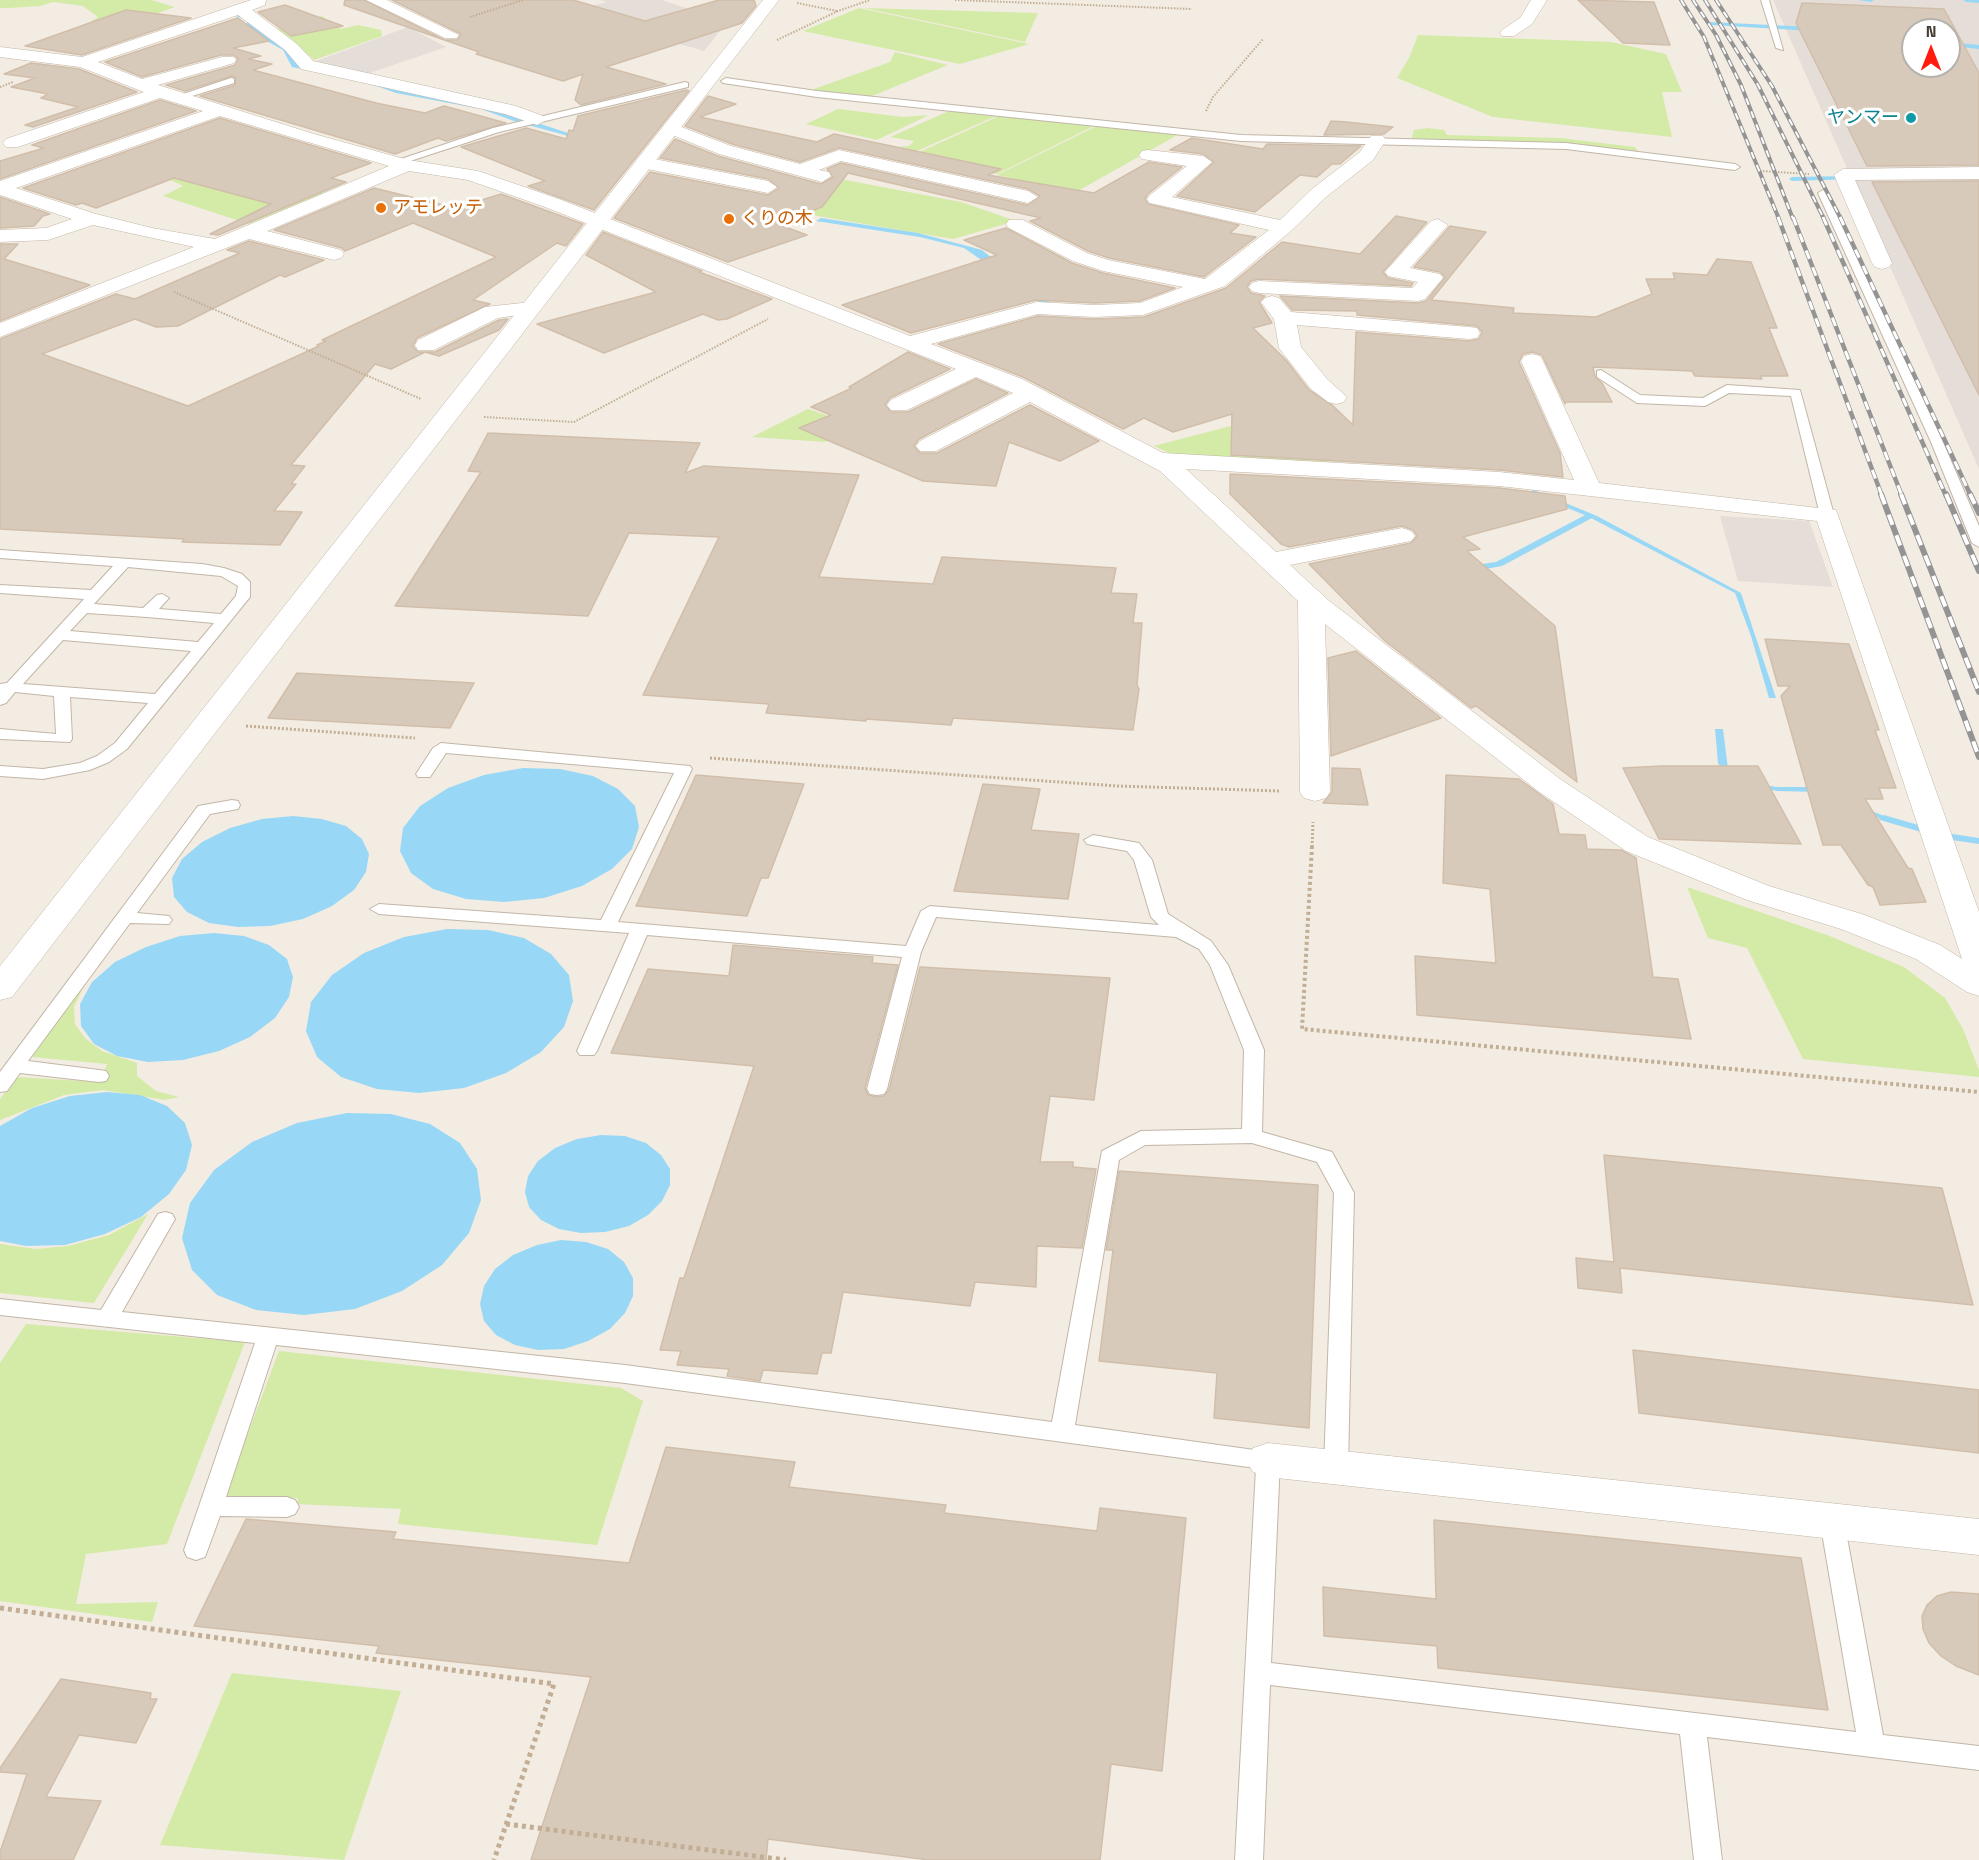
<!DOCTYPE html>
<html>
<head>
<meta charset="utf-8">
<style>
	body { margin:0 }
	#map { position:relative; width:1979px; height:1860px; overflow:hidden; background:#f3ece2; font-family:"Space Grotesk",sans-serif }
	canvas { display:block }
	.north { position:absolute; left:1901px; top:18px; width:60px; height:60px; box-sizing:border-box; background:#fff; border:2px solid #b5b1ad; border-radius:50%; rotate:0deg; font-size:16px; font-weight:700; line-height:24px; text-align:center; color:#453c32 }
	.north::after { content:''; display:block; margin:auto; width:21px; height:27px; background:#ff1b0d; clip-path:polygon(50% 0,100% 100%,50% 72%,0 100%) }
</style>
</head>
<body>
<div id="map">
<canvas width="1979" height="1860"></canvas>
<div class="north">N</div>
</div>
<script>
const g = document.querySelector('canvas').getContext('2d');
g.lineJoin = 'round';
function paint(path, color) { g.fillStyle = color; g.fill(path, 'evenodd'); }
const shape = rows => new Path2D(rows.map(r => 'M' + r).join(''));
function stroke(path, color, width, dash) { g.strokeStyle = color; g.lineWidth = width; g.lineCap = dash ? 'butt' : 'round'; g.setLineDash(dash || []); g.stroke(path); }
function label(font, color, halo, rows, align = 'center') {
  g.font = font + ' "Space Grotesk","Noto Sans JP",sans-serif'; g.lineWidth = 6; g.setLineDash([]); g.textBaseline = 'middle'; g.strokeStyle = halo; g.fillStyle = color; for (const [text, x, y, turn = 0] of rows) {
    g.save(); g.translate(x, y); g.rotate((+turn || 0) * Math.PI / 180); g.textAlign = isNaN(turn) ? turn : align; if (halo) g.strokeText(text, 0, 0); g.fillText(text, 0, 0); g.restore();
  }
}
paint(shape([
	[601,0,662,0,727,22,704,51,610,24,560,14,607,2],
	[1773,0,1979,0,1979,469],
	[1913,30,1949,30,1949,66,1913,66],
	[408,27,446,47,364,75,311,63],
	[1720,516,1809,521,1833,587,1738,581]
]), '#e5ded8');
paint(shape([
	[0,0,151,0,175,7,149,16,86,25,98,17,83,6,53,2,40,6,9,8,0,8],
	[859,8,1029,44,960,64,803,31],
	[864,8,1038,13,1025,42],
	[322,16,341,29,358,25,381,30,382,36,314,60,277,28],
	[1418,35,1611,42,1666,54,1682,92,1662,92,1672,137,1493,117,1397,78,1409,58],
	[895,52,948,65,872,96,811,90,890,62],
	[838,109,903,117,929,115,877,140,806,124],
	[949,111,996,116,910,154,892,150,898,147,909,146,914,141,890,137],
	[1001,115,1096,125,997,174,913,155],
	[1099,125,1181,133,1076,192,997,175],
	[1428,128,1444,130,1447,135,1560,138,1635,147,1639,152,1411,140,1414,130],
	[207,162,324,193,249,224,163,196,183,186,160,175],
	[835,178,961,202,1016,221,953,239,794,212],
	[808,409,850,423,878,416,825,442,752,437],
	[1242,423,1330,462,1178,457,1154,446],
	[1687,887,1827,935,1904,967,1945,998,1963,1029,1979,1070,1979,1077,1803,1059,1747,948,1708,938],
	[88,978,74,1007,75,1024,85,1038,102,1051,137,1063,137,1076,156,1091,179,1097,165,1100,103,1090,64,1095,0,1120,0,1099,16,1077,99,1082,107,1064,32,1057],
	[148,1214,94,1303,0,1293,0,1244,36,1249,68,1246,109,1235],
	[26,1324,245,1342,167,1544,86,1554,76,1604,158,1602,152,1622,0,1601,0,1363],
	[279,1351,621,1388,643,1401,597,1545,398,1524,401,1509,297,1504,298,1498,224,1497],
	[232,1673,401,1691,344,1860,160,1845]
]), '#d3eba7');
paint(shape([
	[239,13,288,49,302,66,489,107,577,136,576,142,565,135,517,122,481,109,396,93,368,83,292,67,283,50,256,35,247,26,247,20,233,15],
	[821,218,918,233,982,250,1008,271,1050,293,1049,304,1038,304,1040,293,1000,273,964,248,920,237,816,221],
	[1534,490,1597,516,1741,593,1776,698,1769,698,1751,636,1735,593,1587,516,1529,492],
	[1715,729,1723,729,1728,769,1751,782,1776,787,1809,787,1900,822,1897,825,1817,792,1777,791,1751,786,1723,770,1718,763],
	[523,768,560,769,593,776,618,789,635,806,639,827,632,849,612,869,582,886,544,898,504,902,466,899,433,889,411,873,400,851,403,828,420,806,448,788,484,775],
	[293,816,322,819,346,826,362,839,369,854,366,872,354,890,332,906,303,919,270,926,238,927,209,923,187,912,174,897,172,878,182,859,202,842,230,828,262,819],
	[447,929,488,930,524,938,551,954,569,975,573,1001,564,1027,541,1052,506,1073,464,1088,419,1093,377,1089,341,1077,317,1057,306,1031,311,1002,332,975,364,953,404,937],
	[214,933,244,936,269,945,287,959,293,977,289,997,275,1018,250,1037,219,1051,183,1060,148,1062,117,1056,94,1044,81,1026,80,1004,92,982,115,962,146,947,180,936],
	[107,1092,140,1095,167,1106,185,1123,192,1145,186,1170,169,1194,141,1217,105,1234,65,1245,26,1246,0,1241,0,1126,32,1108,70,1096],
	[347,1113,391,1114,430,1124,460,1143,477,1169,481,1200,469,1233,442,1265,402,1291,355,1309,304,1315,256,1310,217,1295,192,1270,182,1238,190,1203,214,1170,252,1142,297,1123],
	[601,1135,625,1136,646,1143,661,1155,670,1169,670,1185,662,1201,648,1215,629,1226,605,1232,581,1233,559,1229,541,1220,529,1207,525,1192,528,1176,538,1161,555,1148,577,1139],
	[561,1240,586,1242,608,1249,624,1262,633,1278,633,1296,625,1313,610,1329,588,1341,564,1349,538,1350,515,1345,496,1335,484,1321,480,1304,484,1286,495,1269,513,1255,537,1245]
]), '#98d8f6');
paint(shape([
	[1859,0,1874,0,1871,2,1859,0],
	[1963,0,1979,0,1979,3,1966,2,1963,0],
	[1709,22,1813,27,1816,29,1813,31,1711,25,1709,22],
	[1949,42,1979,45,1979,49,1949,46,1949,42],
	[1852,176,1854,177,1854,179,1792,181,1789,179,1792,177,1852,176],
	[1589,513,1592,514,1592,518,1502,566,1469,572,1464,569,1469,566,1496,562,1589,513],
	[1884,815,1946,833,1979,838,1979,844,1945,839,1880,820,1878,818,1884,815]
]), '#98d8f6');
const building = shape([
	[345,0,364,0,445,40,457,40,461,34,392,0,573,0,645,21,719,0,754,0,756,6,742,23,606,67,666,84,581,105,575,100,583,74,563,81,476,54,479,52,344,5,345,0],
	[1578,0,1654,2,1670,45,1623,43,1578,0],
	[1802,3,1944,9,1979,73,1979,165,1867,166,1796,23,1802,3],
	[1913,30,1949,30,1949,66,1913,66,1913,30],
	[285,5,343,26,291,36,258,12,285,5],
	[126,10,191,18,82,55,25,46,126,10],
	[238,18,269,41,233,48,261,56,248,59,272,64,253,70,376,103,425,113,444,106,506,123,446,141,438,138,395,154,200,96,235,85,236,78,232,76,185,91,166,85,235,65,238,59,234,55,221,55,142,77,105,62,238,18],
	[31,63,79,69,137,92,33,127,25,125,78,107,41,98,48,94,11,87,35,78,4,74,31,63],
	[686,90,689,91,594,210,528,186,545,181,461,147,526,128,566,139,569,130,573,131,578,116,686,90],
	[708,96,736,104,700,117,817,142,834,134,1001,169,988,175,1094,193,1149,162,1182,167,1148,194,1145,199,1148,204,1239,225,1230,233,1256,237,1204,277,1109,258,1088,251,1030,221,1041,218,848,173,822,207,777,224,807,235,728,262,614,218,650,172,768,195,779,188,768,179,660,158,675,139,718,156,821,184,833,177,827,169,841,163,1028,205,1040,196,1028,189,839,148,800,162,732,144,685,126,708,96],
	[160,100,196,111,0,179,0,161,44,148,32,145,160,100],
	[220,118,371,163,331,178,346,182,218,235,210,234,271,204,174,178,96,208,82,203,76,205,23,188,220,118],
	[1331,121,1346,122,1393,127,1384,134,1324,135,1331,121],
	[1192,138,1263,149,1267,144,1361,146,1340,164,1332,164,1317,177,1300,175,1255,212,1177,196,1214,162,1203,154,1170,150,1192,138],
	[1979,181,1979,395,1872,182,1979,181],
	[374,188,456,208,501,194,583,224,566,246,557,243,473,300,490,304,417,338,413,346,418,352,435,352,499,320,508,319,499,330,439,356,425,352,391,369,375,364,291,465,305,466,291,484,296,484,274,511,302,512,280,545,182,542,184,539,0,529,0,339,116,294,135,299,240,253,227,250,249,241,324,260,285,277,280,275,178,326,156,327,135,319,42,354,188,406,319,346,317,345,326,341,322,340,496,257,413,223,345,251,342,248,274,230,374,188],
	[0,197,50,214,43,216,34,226,0,228,0,197],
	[1396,216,1427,222,1383,272,1388,278,1413,283,1411,286,1259,279,1251,281,1247,287,1251,293,1265,296,1259,302,1272,323,1253,328,1286,360,1309,390,1332,405,1353,425,1356,332,1469,341,1479,339,1482,332,1477,326,1357,315,1357,311,1292,310,1280,296,1418,303,1426,301,1445,277,1440,272,1414,267,1450,226,1486,232,1431,300,1514,308,1513,313,1596,317,1652,294,1646,279,1675,279,1673,273,1707,275,1717,259,1751,262,1777,328,1769,328,1788,376,1760,376,1762,379,1695,376,1692,371,1593,367,1595,377,1602,383,1612,402,1566,402,1565,404,1542,355,1533,352,1523,354,1519,362,1560,453,1563,477,1499,470,1231,455,1232,414,1173,432,1144,418,1123,429,1023,377,938,344,1038,316,1094,319,1144,317,1226,288,1282,242,1360,254,1396,216],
	[1006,228,1072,263,1103,273,1175,288,1140,301,1094,303,1036,300,911,333,842,305,997,255,964,240,1006,228],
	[603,232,702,271,699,272,772,299,727,319,718,320,703,314,604,353,537,324,656,292,586,255,603,232],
	[0,244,18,244,4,259,90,285,0,321,0,244],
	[908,352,950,369,890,398,885,405,891,412,908,412,976,379,1008,393,919,439,914,446,920,453,937,453,1030,405,1099,441,1060,461,1009,442,996,486,923,481,799,428,831,415,811,407,852,388,849,387,908,352],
	[488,433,700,443,685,473,704,466,859,475,819,577,933,584,942,557,1116,568,1111,593,1137,594,1133,623,1142,623,1137,685,1139,689,1133,730,953,718,951,725,866,719,866,721,766,713,769,704,643,695,719,537,629,533,588,616,395,606,481,472,468,471,488,433],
	[1230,474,1499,488,1565,496,1567,509,1463,537,1480,549,1467,551,1555,626,1577,782,1476,706,1471,708,1385,641,1309,564,1411,543,1417,536,1413,530,1402,526,1289,547,1281,544,1230,494,1230,474],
	[1765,639,1849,644,1879,730,1875,730,1896,788,1879,788,1883,799,1865,799,1903,860,1908,868,1912,869,1926,902,1880,905,1873,887,1868,885,1841,845,1823,845,1781,696,1790,686,1778,686,1765,639],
	[1356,651,1441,718,1331,756,1328,658,1356,651],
	[297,673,314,674,474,683,450,728,268,718,297,673],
	[1662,766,1758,766,1801,844,1659,839,1623,768,1662,766],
	[1332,768,1360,769,1368,805,1323,803,1332,792,1332,768],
	[696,775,804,784,768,878,761,878,747,916,636,906,696,775],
	[1446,775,1519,779,1553,804,1559,834,1585,835,1587,849,1621,850,1636,858,1653,977,1678,979,1691,1039,1417,1015,1415,956,1496,963,1490,889,1443,883,1446,775],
	[983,784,1040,789,1031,830,1079,834,1068,899,954,891,983,784],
	[733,945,873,957,872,963,898,965,865,1088,868,1095,877,1097,884,1096,889,1090,920,967,1110,978,1094,1100,1050,1096,1040,1162,1073,1162,1073,1167,1096,1169,1082,1248,1037,1246,1036,1287,975,1282,970,1306,843,1292,831,1353,822,1353,817,1374,763,1370,760,1381,727,1376,729,1369,677,1365,681,1351,660,1350,680,1278,684,1278,754,1066,611,1053,648,969,729,976,733,945],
	[1604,1155,1942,1188,1973,1305,1620,1268,1622,1293,1578,1288,1576,1258,1614,1262,1604,1155],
	[1119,1171,1318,1185,1309,1428,1214,1418,1217,1373,1099,1361,1113,1250,1106,1250,1119,1171],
	[1633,1350,1979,1390,1979,1453,1639,1413,1633,1350],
	[666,1447,795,1462,789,1487,946,1505,944,1513,1097,1531,1100,1508,1186,1518,1162,1771,1111,1764,1100,1860,929,1860,768,1839,766,1860,531,1860,591,1677,376,1653,379,1646,194,1626,246,1519,396,1532,393,1539,629,1563,666,1447],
	[1434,1520,1801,1558,1828,1710,1438,1668,1437,1646,1324,1636,1323,1587,1436,1599,1434,1520],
	[1951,1592,1979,1594,1979,1675,1956,1666,1941,1656,1929,1643,1923,1629,1922,1616,1927,1605,1937,1596,1951,1592],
	[61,1679,151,1693,150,1699,157,1699,136,1743,79,1735,46,1797,101,1801,73,1860,0,1860,0,1852,27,1774,0,1772,0,1768,61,1679]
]);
paint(building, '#d8caba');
stroke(building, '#d1beaa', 1.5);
const service = shape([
	[1761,0,1769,0,1783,50,1776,48,1761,0],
	[231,78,234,79,234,83,176,101,171,98,231,78],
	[726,78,817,91,1241,135,1566,143,1735,164,1740,167,1735,170,1566,149,1241,141,817,97,723,83,721,81,726,78],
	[685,82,688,83,688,87,499,132,401,164,392,162,493,128,685,82],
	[1823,190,1828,193,1943,442,1979,526,1979,547,1972,543,1931,442,1818,193,1823,190],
	[1601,370,1640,395,1703,398,1727,385,1800,390,1834,515,1827,519,1820,515,1791,396,1729,393,1705,406,1637,403,1597,377,1597,371,1601,370],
	[0,550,202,564,224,568,242,574,250,582,250,597,127,749,109,762,90,770,43,779,0,776,0,766,43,769,80,763,97,756,115,743,148,703,70,697,72,739,70,742,0,739,0,729,56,734,54,696,15,692,6,703,0,705,0,684,7,683,84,599,0,593,0,585,91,590,113,566,0,558,0,550],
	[128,567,221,576,238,586,236,596,221,614,159,609,169,598,162,594,157,595,143,608,94,604,128,567],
	[87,613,147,617,214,623,198,642,70,631,87,613],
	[63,640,191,651,155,694,23,684,63,640],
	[441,743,690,766,692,769,618,922,906,946,921,911,930,906,1159,925,1151,917,1134,860,1127,851,1087,844,1084,840,1093,835,1139,843,1152,860,1168,914,1211,941,1228,965,1264,1050,1262,1132,1332,1152,1354,1193,1348,1467,1344,1474,1336,1476,1328,1474,1324,1467,1334,1193,1317,1162,1252,1143,1145,1145,1119,1160,1075,1425,1276,1453,1280,1460,1271,1663,1856,1732,1820,1521,1823,1514,1832,1511,1841,1514,1844,1521,1883,1735,1979,1746,1979,1770,1707,1737,1722,1860,1694,1860,1680,1734,1270,1685,1263,1860,1235,1860,1256,1468,625,1383,276,1345,226,1497,287,1497,295,1500,299,1507,295,1514,287,1517,220,1516,205,1557,196,1560,187,1557,184,1550,255,1343,0,1315,0,1299,101,1310,158,1214,165,1212,172,1214,175,1219,122,1312,625,1365,1052,1422,1102,1151,1141,1131,1242,1129,1244,1050,1210,965,1199,949,1176,937,936,917,921,952,887,1089,884,1094,877,1095,870,1094,867,1089,902,957,647,935,597,1051,594,1055,580,1055,577,1051,629,933,379,914,370,909,379,904,601,920,674,773,446,753,430,777,418,777,416,774,433,748,441,743],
	[232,800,238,801,240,805,238,809,210,814,137,913,169,916,172,920,169,924,130,923,28,1061,99,1070,106,1071,109,1076,106,1081,99,1082,20,1073,7,1091,0,1092,0,1072,198,806,232,800]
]);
const minor = shape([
	[251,0,266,0,265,5,252,10,297,44,313,61,516,106,543,116,546,120,537,125,505,114,301,69,285,50,238,15,98,62,142,79,222,57,234,57,236,60,234,63,158,85,314,134,408,160,478,171,559,199,910,336,1037,302,1094,305,1140,303,1183,287,1103,271,1073,261,1009,228,1006,224,1009,220,1023,220,1087,253,1108,260,1205,279,1269,230,1150,203,1147,199,1150,195,1187,166,1142,159,1139,155,1142,151,1148,150,1203,156,1212,162,1172,197,1280,220,1312,189,1360,152,1371,136,1383,136,1386,140,1373,160,1326,197,1291,231,1225,286,1143,315,1094,317,1038,314,931,344,1022,379,1163,453,1499,472,1574,480,1521,361,1524,356,1532,354,1540,356,1543,361,1599,483,1836,510,1979,912,1979,996,1967,992,1916,959,1841,929,1747,900,1626,851,1538,791,1325,624,1330,792,1326,798,1315,801,1304,798,1300,792,1298,601,1160,471,1030,402,936,451,920,451,916,446,920,441,1013,393,976,377,907,410,891,410,887,405,891,400,956,369,545,207,468,180,409,171,267,231,341,250,344,254,341,258,334,260,249,239,0,337,0,323,194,247,93,225,48,240,0,242,0,230,46,228,72,219,0,195,0,181,203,111,160,98,18,147,6,147,3,143,6,139,144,92,80,67,0,57,0,47,82,57,251,0],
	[220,116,389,166,215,239,152,228,96,214,16,188,220,116],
	[1186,469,1499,486,1817,521,1962,959,1940,945,1865,915,1769,886,1648,837,1560,779,1328,600,1290,565,1411,541,1415,536,1411,531,1402,528,1276,552,1186,469],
	[366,0,387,0,459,35,457,38,445,38,366,0],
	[1531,0,1547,0,1532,24,1514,36,1502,36,1500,33,1502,30,1520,18,1531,0],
	[671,123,731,146,800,164,839,150,1028,191,1038,197,1028,203,841,161,819,170,829,172,831,176,822,182,719,154,665,132,662,128,665,124,671,123],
	[644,157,768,181,777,187,768,193,637,167,635,163,644,157],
	[1979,167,1979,179,1855,180,1892,263,1889,267,1882,269,1875,267,1872,263,1834,175,1843,169,1979,167],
	[1438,219,1448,225,1410,268,1440,274,1443,278,1425,299,1418,301,1259,293,1252,291,1249,287,1252,283,1259,281,1412,288,1418,282,1388,276,1385,272,1431,221,1438,219],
	[1272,296,1279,298,1291,312,1469,327,1477,328,1480,333,1477,338,1469,339,1297,325,1301,347,1327,379,1347,397,1344,402,1336,404,1328,402,1311,389,1279,348,1274,319,1261,302,1265,298,1272,296],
	[531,302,538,304,542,308,538,312,498,318,434,350,418,350,415,345,418,340,485,307,531,302],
	[1268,1443,1979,1519,1979,1555,1268,1477,1253,1472,1246,1460,1253,1448,1268,1443]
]);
const tertiary = shape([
	[763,0,779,0,12,997,0,1000,0,966,763,0]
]);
stroke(service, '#c2b6a7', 2);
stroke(minor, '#c2b6a7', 1);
stroke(tertiary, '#c2b6a7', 1);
stroke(shape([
	[955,0,1192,9],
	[797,3,837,11],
	[470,17,523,0],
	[777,40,838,11,870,0],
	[0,87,13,82],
	[1206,111,1213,97,1263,39],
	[1760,171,1809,174],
	[174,292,421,399],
	[484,417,574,422,768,319]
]), '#c2ae94', 2, [1.5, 1.5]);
stroke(shape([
	[246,726,415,738],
	[710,758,1118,786,1280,791],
	[1312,847,1313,822]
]), '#c2ae94', 3, [2, 2]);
stroke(shape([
	[1312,846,1302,1029,1979,1092]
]), '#c2ae94', 4, [3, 3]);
stroke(shape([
	[0,1608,554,1684,494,1860],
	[506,1824,786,1860]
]), '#c2ae94', 5, [4, 4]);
paint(service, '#fff');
paint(minor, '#fff');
paint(tertiary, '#fff');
const railFar2 = shape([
	[1681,0,1704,37,1779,219],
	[1693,0,1716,35,1741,85,1793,219],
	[1705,0,1758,85,1824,219],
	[1716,0,1772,86,1841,219]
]);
const railFar1 = shape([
	[1778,217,1882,496],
	[1793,217,1902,496],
	[1823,217,1946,496],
	[1840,217,1971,496]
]);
const rail = shape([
	[1881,494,1979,757],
	[1901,494,1979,692],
	[1946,494,1979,571],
	[1970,494,1979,513]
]);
stroke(railFar2, '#949494', 4);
stroke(railFar1, '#949494', 4.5);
stroke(rail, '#949494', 6);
stroke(railFar2, '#fff', 2, [7]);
stroke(railFar1, '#fff', 3, [9]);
stroke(rail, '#fff', 4, [11]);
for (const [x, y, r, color] of [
	[1911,118,6,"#0f9aa8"],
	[381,208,6,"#e8710a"],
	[729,219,6,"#e8710a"]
]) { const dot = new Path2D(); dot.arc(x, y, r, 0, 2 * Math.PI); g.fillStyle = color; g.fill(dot); stroke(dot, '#fff', 2); }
label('18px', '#0d838f', '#fff', [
	["ヤンマー",1899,118]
], 'right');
label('18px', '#c56008', '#fff', [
	["アモレッテ",393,208],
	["くりの木",741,219]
], 'left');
</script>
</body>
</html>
